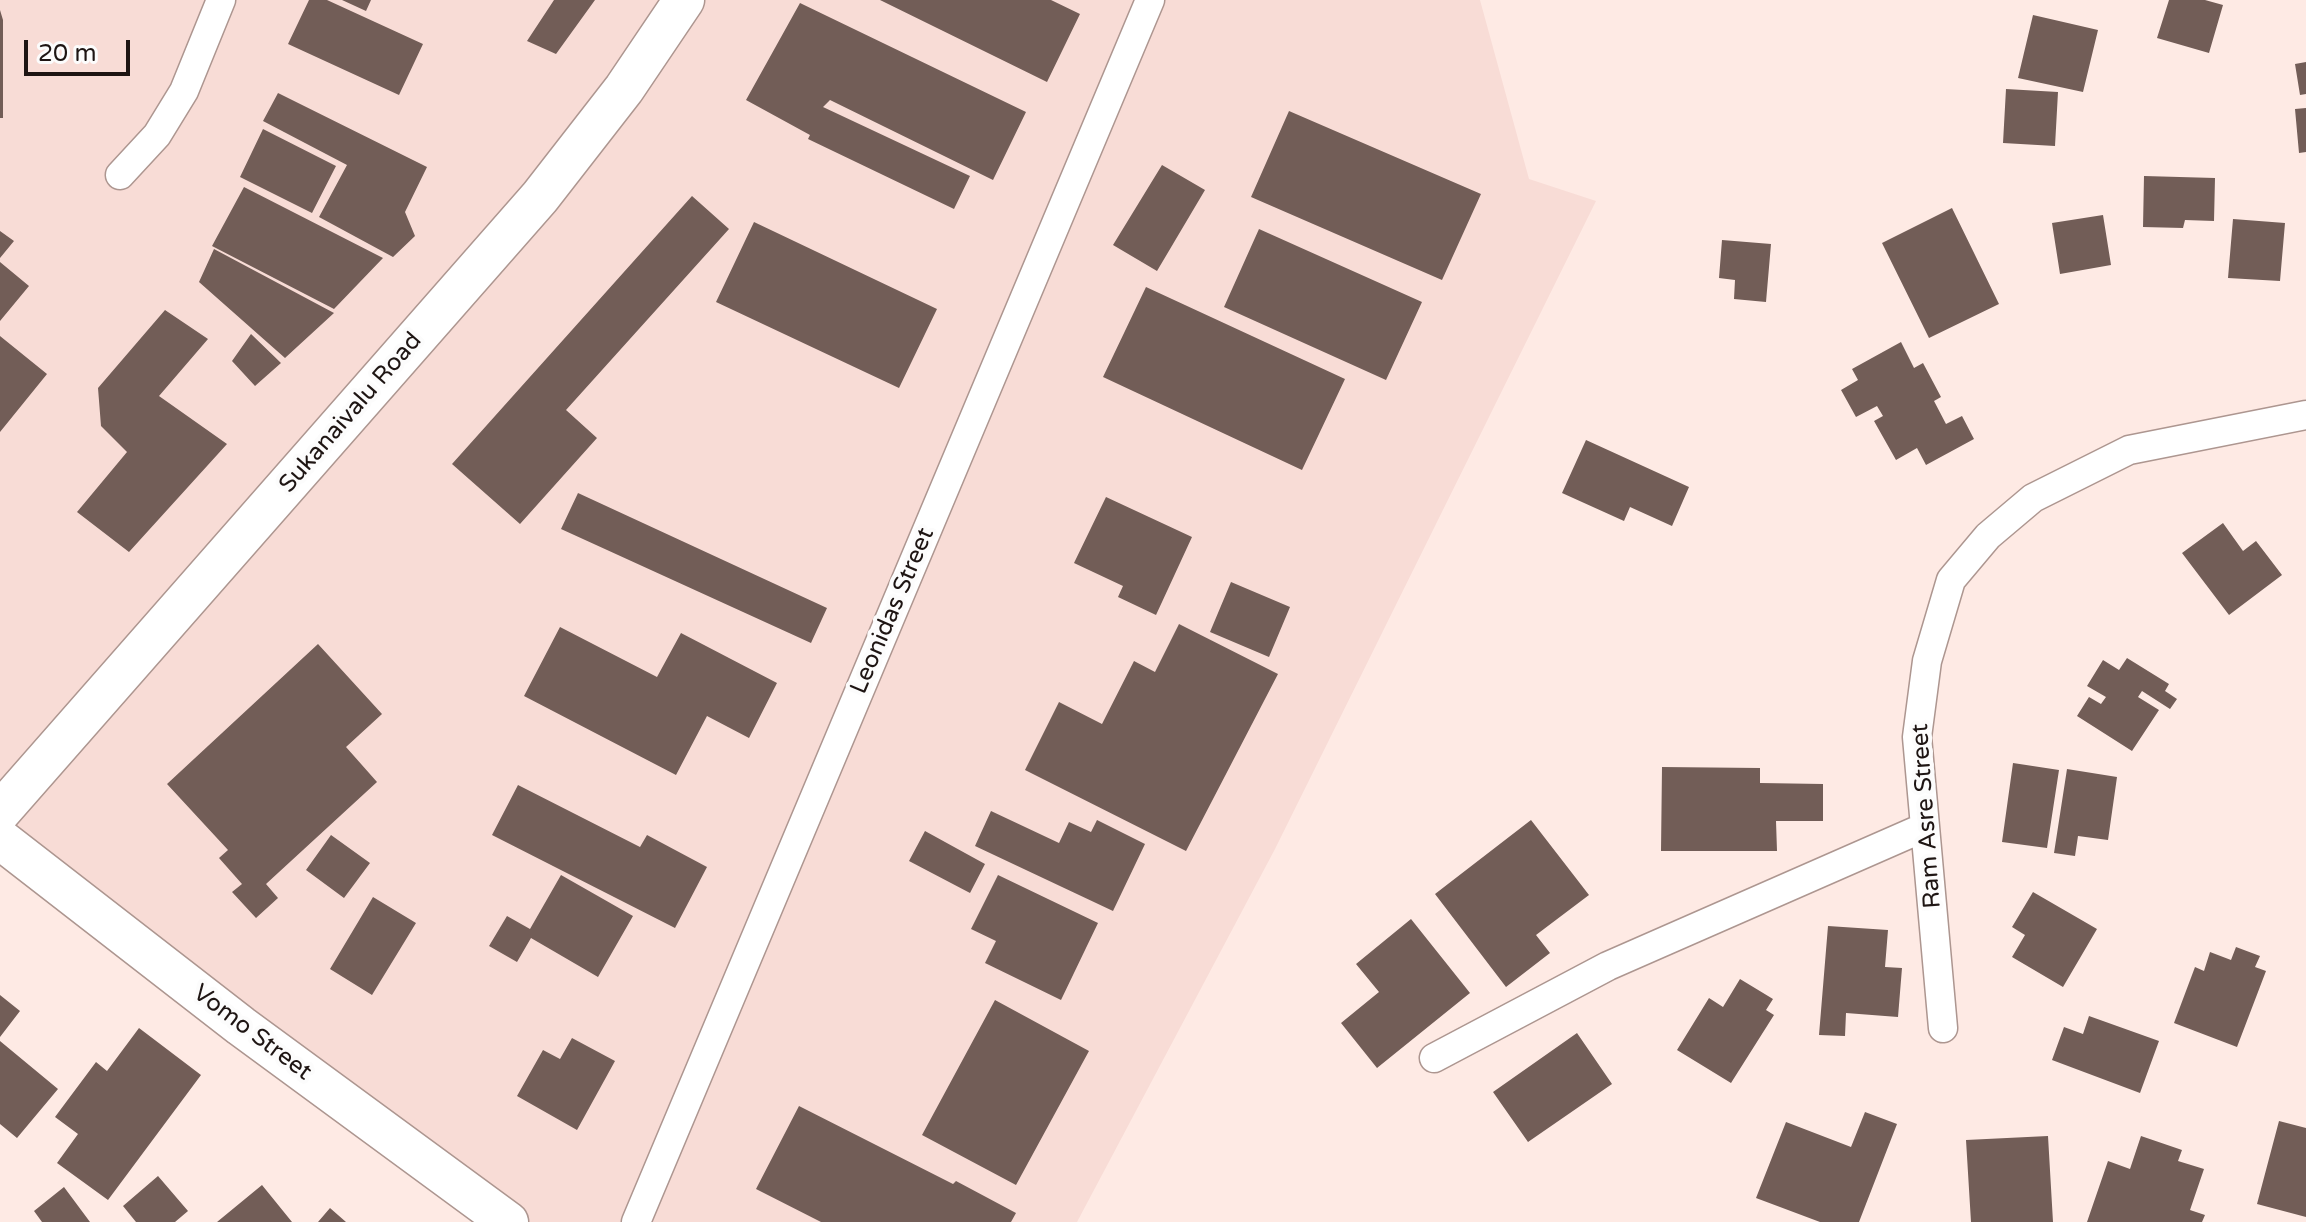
<!DOCTYPE html>
<html>
<head>
<meta charset="utf-8">
<style>
	body { margin:0 }
	#map { position:relative; width:2306px; height:1222px; overflow:hidden; background:#feeae4; font-family:"Varela Round",sans-serif }
	canvas { display:block }
	.scale { position:absolute; left:24px; top:40px; width:106px; height:36px; box-sizing:border-box; border:4px solid #1e1513; border-top:0; padding-left:10px; font-size:24px; line-height:28px; white-space:nowrap; color:#1e1513; -webkit-text-stroke:6px #fcfcfc; paint-order:stroke }
</style>
</head>
<body>
<div id="map">
<canvas width="2306" height="1222"></canvas>
<div class="scale">20 m</div>
</div>
<script>
const g = document.querySelector('canvas').getContext('2d');
g.lineJoin = 'round';
function paint(path, color) { g.fillStyle = color; g.fill(path, 'evenodd'); }
const shape = rows => new Path2D(rows.map(r => 'M' + r).join(''));
function stroke(path, color, width, dash) { g.strokeStyle = color; g.lineWidth = width; g.lineCap = dash ? 'butt' : 'round'; g.setLineDash(dash || []); g.stroke(path); }
function label(font, color, halo, rows, align = 'center') {
  g.font = font + ' "Varela Round",sans-serif'; g.lineWidth = 8; g.setLineDash([]); g.textBaseline = 'middle'; g.strokeStyle = halo; g.fillStyle = color; for (const [text, x, y, turn = 0] of rows) {
    g.save(); g.translate(x, y); g.rotate((+turn || 0) * Math.PI / 180); g.textAlign = isNaN(turn) ? turn : align; if (halo) g.strokeText(text, 0, 0); g.fillText(text, 0, 0); g.restore();
  }
}
paint(shape([
	[0,0,1480,0,1529,179,1596,201,1275,849,1077,1222,510,1222,0,839]
]), '#f8dcd6');
paint(shape([
	[309,0,327,0,423,44,399,95,288,44],
	[342,0,371,0,366,11],
	[554,0,595,0,556,54,527,41],
	[880,0,1051,0,1080,14,1047,82],
	[2169,0,2205,0,2223,5,2209,53,2157,38],
	[800,3,1026,112,993,180,830,100,823,107,970,176,954,209,808,139,810,135,746,100],
	[0,10,3,20,3,118,0,118],
	[2033,15,2098,30,2083,92,2018,78],
	[2306,62,2306,94,2300,95,2295,64],
	[2006,89,2058,92,2055,146,2003,143],
	[278,93,427,167,405,212,415,236,393,257,319,217,347,165,263,121],
	[2306,108,2306,152,2299,153,2295,109],
	[1289,111,1481,194,1442,280,1251,197],
	[263,129,336,166,312,213,240,177],
	[1162,165,1205,190,1157,271,1113,245],
	[2144,176,2215,178,2214,221,2185,220,2183,228,2143,227],
	[244,187,383,258,334,309,212,246],
	[692,196,729,229,566,410,597,438,520,524,452,464],
	[1952,208,1999,304,1929,338,1882,243],
	[2103,215,2111,265,2060,274,2052,223],
	[2233,219,2285,223,2280,281,2228,278],
	[754,222,937,309,899,388,716,302],
	[1259,229,1422,302,1386,380,1224,307],
	[0,231,14,241,0,258],
	[1722,240,1771,244,1766,302,1734,299,1735,280,1719,278],
	[214,249,334,313,285,358,199,282],
	[0,262,29,286,0,321],
	[1146,287,1345,379,1302,470,1103,377],
	[165,310,208,339,159,396,227,444,129,552,77,512,127,452,101,426,98,388],
	[251,334,281,363,255,386,232,361],
	[0,336,47,374,0,432],
	[1901,342,1914,368,1923,363,1941,397,1934,401,1946,424,1962,416,1974,439,1926,465,1917,448,1896,460,1874,421,1883,416,1877,406,1856,417,1841,390,1858,380,1852,369],
	[1586,440,1689,487,1672,526,1630,507,1624,521,1562,493],
	[578,493,827,608,811,643,561,529],
	[1106,497,1192,537,1156,615,1118,597,1123,586,1074,563],
	[2223,523,2243,551,2256,541,2282,575,2229,615,2182,553],
	[1231,582,1290,607,1269,657,1210,632],
	[1179,624,1278,674,1186,851,1025,770,1059,702,1102,724,1134,661,1155,672],
	[560,627,657,677,681,633,777,683,749,738,707,716,676,775,524,696],
	[318,644,382,714,346,747,377,782,266,884,278,898,256,918,232,892,242,884,219,858,228,850,167,784],
	[2127,658,2169,684,2165,691,2177,699,2170,709,2142,691,2138,697,2159,710,2132,751,2077,716,2089,697,2101,704,2106,697,2087,686,2103,660,2119,670],
	[2013,763,2059,770,2047,848,2002,842],
	[1662,767,1760,768,1760,783,1823,784,1823,821,1776,821,1777,851,1661,851],
	[2067,769,2117,777,2108,840,2078,836,2075,856,2054,853],
	[518,785,640,847,647,835,707,867,675,928,492,835],
	[991,811,1059,843,1069,822,1091,832,1097,820,1145,844,1113,911,975,846],
	[1531,820,1589,895,1536,935,1550,953,1506,987,1435,894],
	[925,831,985,864,970,893,909,861],
	[331,835,370,863,344,898,306,870],
	[561,875,633,916,598,977,531,938,517,962,489,946,507,916,530,929],
	[998,875,1098,923,1061,1000,985,963,996,941,971,929],
	[2033,892,2097,929,2063,987,2012,957,2025,935,2012,927],
	[373,897,416,923,372,995,330,969],
	[1411,919,1470,993,1377,1068,1341,1023,1379,992,1356,964],
	[1828,926,1888,930,1885,967,1902,968,1898,1017,1846,1013,1845,1036,1819,1035],
	[2236,947,2260,956,2255,967,2266,971,2237,1047,2174,1023,2195,967,2204,971,2210,952,2231,960],
	[1740,979,1773,999,1766,1010,1774,1015,1731,1083,1677,1050,1709,998,1723,1007],
	[0,995,20,1011,0,1037],
	[995,1000,1089,1051,1016,1185,922,1135],
	[2089,1016,2159,1041,2140,1093,2052,1060,2064,1027,2083,1034],
	[139,1028,201,1075,108,1200,57,1163,78,1134,55,1117,96,1062,107,1071],
	[1577,1033,1612,1084,1528,1142,1493,1092],
	[572,1038,615,1061,577,1130,517,1096,543,1050,560,1059],
	[0,1041,58,1089,17,1138,0,1124],
	[799,1106,953,1184,956,1181,1016,1213,1011,1222,821,1222,756,1189],
	[1865,1112,1897,1124,1859,1222,1820,1222,1756,1198,1786,1122,1851,1147],
	[2279,1121,2306,1128,2306,1217,2257,1204],
	[2048,1136,2053,1222,1971,1222,1966,1140],
	[2141,1136,2182,1150,2178,1161,2204,1169,2190,1210,2205,1215,2202,1222,2087,1222,2108,1161,2130,1169],
	[158,1176,188,1211,175,1222,136,1222,123,1206],
	[262,1185,292,1222,217,1222],
	[64,1187,90,1222,42,1222,34,1211],
	[330,1208,346,1222,318,1222]
]), '#725d57');
const street = shape([
	[120,175,157,135,184,91,221,0],
	[1943,1028,1917,737,1927,661,1951,580,1988,536,2033,498,2129,450,2306,415],
	[1434,1058,1608,966,1925,827],
	[636,1222,1150,0]
]);
const secondary = shape([
	[0,812,540,197,624,89,684,0],
	[0,839,241,1026,508,1222]
]);
stroke(street, '#ad9690', 31);
stroke(secondary, '#ad9690', 43);
stroke(street, '#fff', 28);
stroke(secondary, '#fff', 40);
label('24px', '#1e1513', '#fcfcfc', [
	["Sukanaivalu Road",351,413,-49],
	["Leonidas Street",893,611,-67],
	["Ram Asre Street",1927,816,-94],
	["Vomo Street",252,1033,37]
]);
</script>
</body>
</html>
